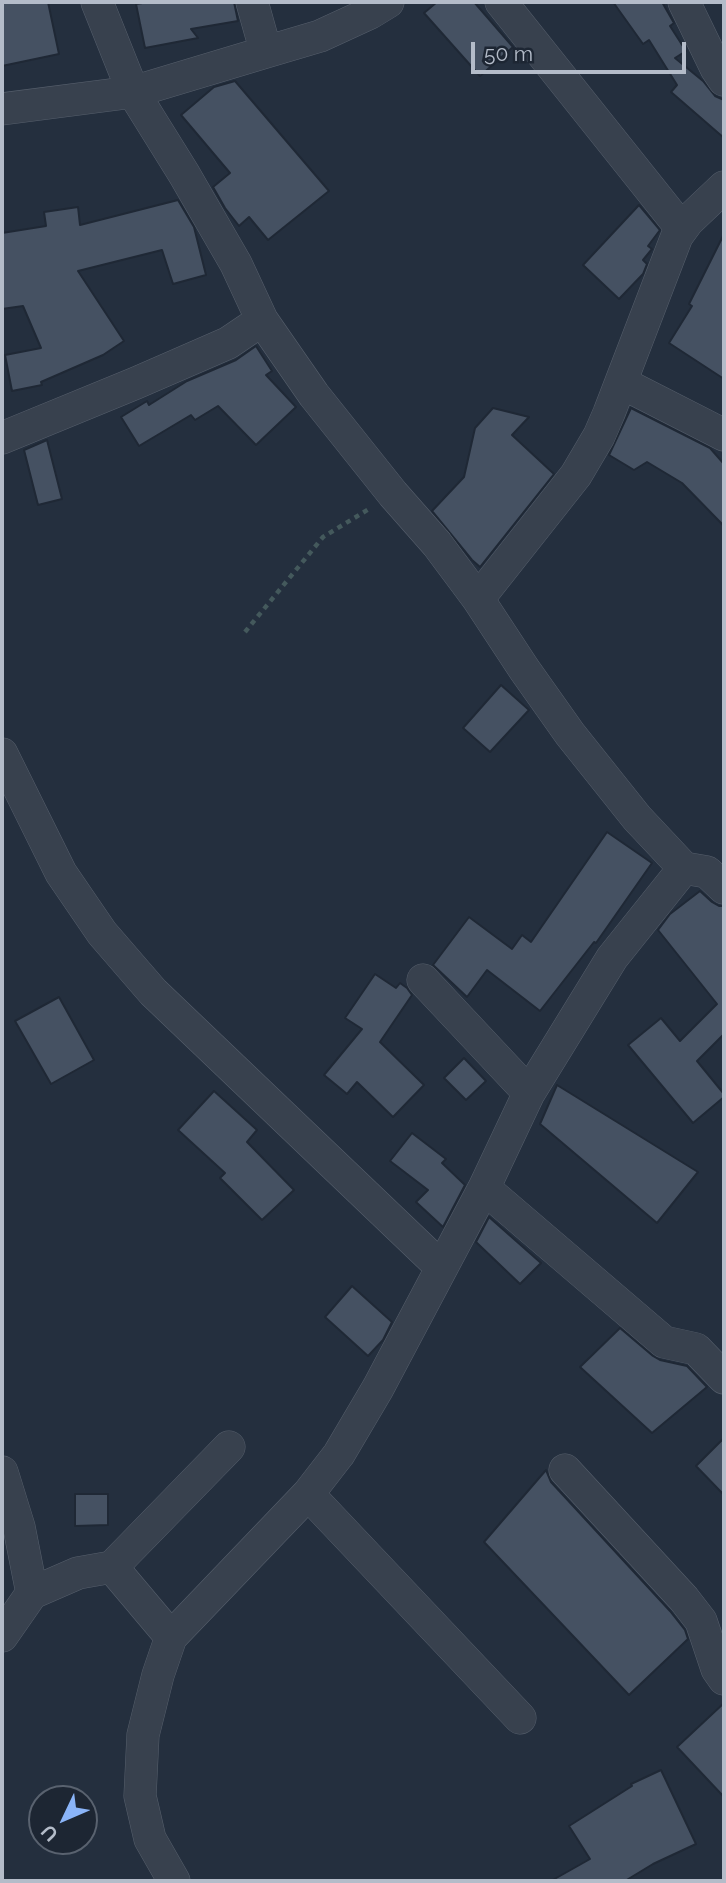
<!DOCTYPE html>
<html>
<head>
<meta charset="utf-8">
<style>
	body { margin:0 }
	#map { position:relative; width:726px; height:1883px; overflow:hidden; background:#242f3e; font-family:Raleway,sans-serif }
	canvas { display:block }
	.frame { position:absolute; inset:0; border:4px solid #b4bcc9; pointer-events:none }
	.north { position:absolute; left:28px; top:1785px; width:70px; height:70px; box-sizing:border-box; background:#1d2633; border:2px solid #59626f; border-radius:50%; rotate:226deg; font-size:19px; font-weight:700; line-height:28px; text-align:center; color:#b4bcc9 }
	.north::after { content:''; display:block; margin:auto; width:24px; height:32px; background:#8ab4f8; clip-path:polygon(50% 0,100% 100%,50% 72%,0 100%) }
	.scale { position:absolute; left:471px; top:42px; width:215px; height:32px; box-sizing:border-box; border:4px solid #b4bcc9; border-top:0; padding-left:9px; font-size:21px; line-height:24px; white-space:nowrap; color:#b4bcc9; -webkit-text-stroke:5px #1d2633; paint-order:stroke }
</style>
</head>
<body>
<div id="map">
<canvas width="726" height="1883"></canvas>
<div class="frame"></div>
<div class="north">U</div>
<div class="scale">50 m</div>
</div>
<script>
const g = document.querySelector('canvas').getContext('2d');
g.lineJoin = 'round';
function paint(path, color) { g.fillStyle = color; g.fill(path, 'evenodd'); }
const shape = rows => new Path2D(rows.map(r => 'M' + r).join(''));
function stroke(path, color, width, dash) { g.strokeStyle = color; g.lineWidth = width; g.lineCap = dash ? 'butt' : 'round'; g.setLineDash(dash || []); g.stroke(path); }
const building = shape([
	[2,2,48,2,59,54,2,66,2,2],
	[149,2,234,2,238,21,191,29,198,38,145,48,136,4,149,2],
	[437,2,474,2,513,47,480,76,424,13,437,2],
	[613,2,662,2,674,23,670,26,686,51,675,58,703,81,715,96,724,100,724,138,671,92,677,85,649,40,643,44,613,2],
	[235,81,329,191,268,240,249,217,239,226,225,208,213,187,230,173,181,115,214,87,235,81],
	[178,200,194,227,206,275,173,284,162,250,78,271,124,341,103,355,41,382,42,385,12,391,5,355,41,348,23,306,2,309,2,233,46,226,44,212,78,207,80,225,178,200],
	[639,205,660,230,648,246,652,249,643,260,647,264,643,274,619,299,583,265,639,205],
	[724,234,724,379,669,343,692,306,689,304,724,234],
	[256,346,272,371,266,375,296,407,256,445,218,406,195,420,191,415,139,446,121,417,147,401,149,405,187,381,236,360,256,346],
	[493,408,529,417,512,435,554,474,480,567,472,560,432,511,464,477,475,428,493,408],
	[631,408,710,448,724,464,724,526,682,483,647,462,634,470,609,455,631,408],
	[47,440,62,499,38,505,24,450,47,440],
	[501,685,529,710,490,752,463,728,501,685],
	[607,832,652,863,596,943,594,942,540,1011,487,970,467,997,433,965,469,917,512,949,522,935,531,942,607,832],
	[700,891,712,902,719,906,724,906,724,1034,697,1061,724,1094,724,1097,693,1123,628,1045,661,1018,680,1041,717,1004,658,930,670,914,700,891],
	[375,974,396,988,400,983,407,988,412,995,380,1042,424,1085,393,1117,357,1082,347,1094,324,1075,362,1029,345,1018,375,974],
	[59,997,94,1060,51,1084,15,1021,59,997],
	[464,1058,486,1081,466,1100,444,1078,464,1058],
	[557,1085,698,1172,657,1223,540,1124,557,1085],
	[214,1091,257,1130,247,1142,294,1190,262,1220,220,1178,225,1173,178,1130,214,1091],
	[412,1133,446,1159,442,1163,465,1185,443,1227,416,1202,428,1190,390,1161,412,1133],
	[489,1217,541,1263,520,1284,476,1242,489,1217],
	[352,1286,392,1322,383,1340,368,1356,325,1317,352,1286],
	[620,1328,653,1356,660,1360,687,1366,707,1387,652,1433,580,1367,620,1328],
	[724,1438,724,1495,696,1466,724,1438],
	[546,1470,551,1482,670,1611,685,1630,688,1639,629,1695,484,1542,546,1470],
	[75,1494,108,1494,108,1525,75,1526,75,1494],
	[724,1703,724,1797,677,1747,724,1703],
	[661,1770,696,1844,653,1864,625,1881,551,1881,590,1859,569,1826,632,1786,631,1784,661,1770]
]);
paint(building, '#455162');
stroke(building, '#1f2835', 2);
const minor = shape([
	[252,2,266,52,133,92,184,174,236,264,262,320,314,395,393,494,437,544,478,599,576,475,599,436,609,413,677,236,688,221,724,187],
	[501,2,682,229],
	[684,2,716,68,724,80],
	[266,52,320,36,370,13,388,2],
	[2,109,133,92,97,2],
	[622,383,724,435],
	[2,438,136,383,228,343,262,320],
	[478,599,524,669,570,734,637,818,684,868],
	[2,754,61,873,102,933,153,992,441,1267],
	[423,980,529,1093],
	[484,1188,664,1342,696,1349,724,1378],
	[565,1470,684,1599,701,1621,717,1669,724,1679],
	[2,1472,19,1527,32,1593],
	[308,1494,520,1718],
	[112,1567,229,1447],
	[2,1636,32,1593,78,1573,112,1567,171,1637],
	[174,1881,150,1839,140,1796,143,1735,158,1675,171,1637,308,1494,339,1454,378,1388,484,1188,529,1093,612,958,684,868,707,872,724,888]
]);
stroke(minor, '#565f6c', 33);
stroke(shape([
	[245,632,323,537,369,509]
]), '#44595c', 4.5, [5, 5]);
stroke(minor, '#38414e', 32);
</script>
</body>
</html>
